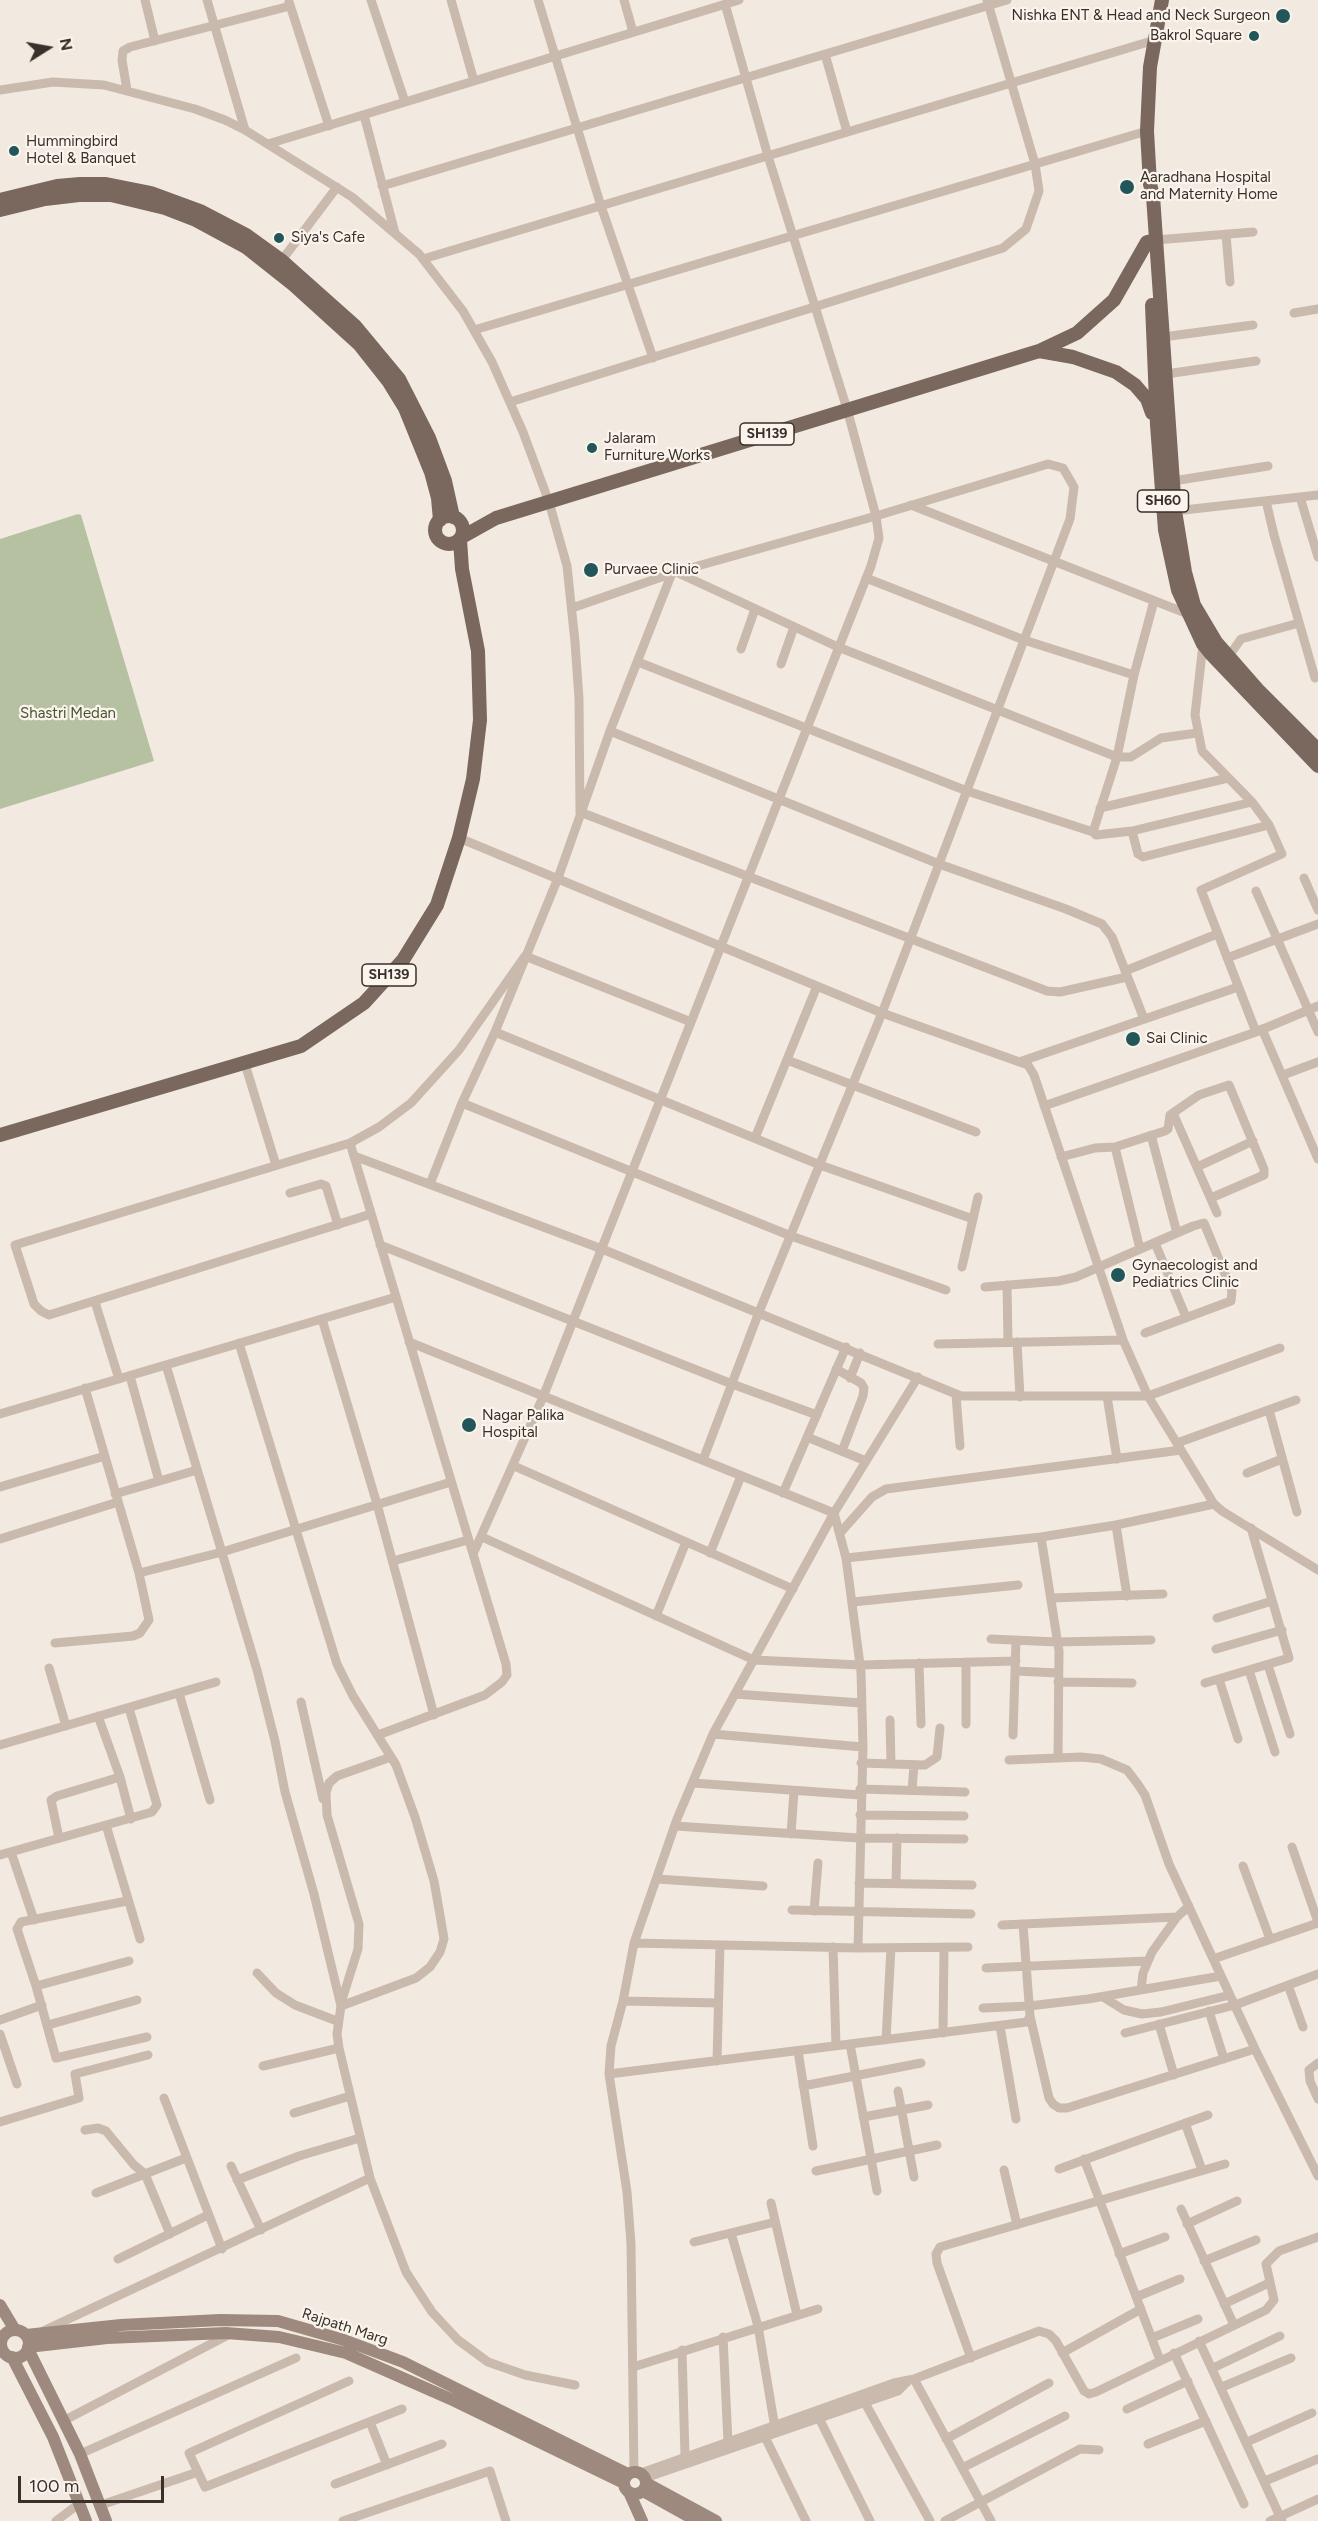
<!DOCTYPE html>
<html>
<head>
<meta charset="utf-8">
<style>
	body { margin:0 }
	#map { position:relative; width:1318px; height:2521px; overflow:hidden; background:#f2eae1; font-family:Figtree,sans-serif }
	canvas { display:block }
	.north { position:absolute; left:18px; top:18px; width:60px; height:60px; -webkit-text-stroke:4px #faf4ed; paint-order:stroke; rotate:79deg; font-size:16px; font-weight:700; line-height:24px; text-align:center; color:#392f2b }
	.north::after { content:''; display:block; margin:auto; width:21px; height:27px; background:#392f2b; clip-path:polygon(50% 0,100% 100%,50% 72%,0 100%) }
	.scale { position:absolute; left:18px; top:2476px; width:146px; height:27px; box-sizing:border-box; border:3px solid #392f2b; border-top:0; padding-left:8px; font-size:18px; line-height:21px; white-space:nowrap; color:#392f2b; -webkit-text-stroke:4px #faf4ed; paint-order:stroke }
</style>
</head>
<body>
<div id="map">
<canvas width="1318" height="2521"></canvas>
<div class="north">N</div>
<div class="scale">100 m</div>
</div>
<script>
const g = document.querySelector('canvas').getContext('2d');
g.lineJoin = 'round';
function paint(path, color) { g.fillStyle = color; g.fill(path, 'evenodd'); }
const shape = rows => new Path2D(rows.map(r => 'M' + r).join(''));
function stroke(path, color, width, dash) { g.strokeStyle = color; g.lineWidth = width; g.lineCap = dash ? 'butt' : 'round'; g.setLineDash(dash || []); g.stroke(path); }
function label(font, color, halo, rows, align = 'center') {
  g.font = font + ' Figtree,sans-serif'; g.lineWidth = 4.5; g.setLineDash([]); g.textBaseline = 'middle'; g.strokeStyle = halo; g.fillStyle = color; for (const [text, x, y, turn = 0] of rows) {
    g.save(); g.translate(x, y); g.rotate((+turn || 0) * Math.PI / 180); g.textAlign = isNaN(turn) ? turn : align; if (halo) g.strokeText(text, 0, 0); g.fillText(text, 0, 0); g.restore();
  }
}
paint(shape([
	[78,514,81,515,154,761,0,809,0,539]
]), '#b6c1a1');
stroke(shape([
	[145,0,155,41],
	[207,0,245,130],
	[371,0,405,102],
	[451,0,474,81],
	[538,0,601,206,653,358],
	[624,0,633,32],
	[289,2,329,126],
	[825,54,847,132],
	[0,90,53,82,104,85,195,109,225,120,245,130,352,197,419,254,463,311,492,362,523,432,549,502,567,566,575,642,579,699,580,812,1047,991,1060,992,1127,977],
	[127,90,122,60,123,51,130,47,290,6],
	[364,115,395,233],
	[268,144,739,0],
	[382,186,1007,0],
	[1226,234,1230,282],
	[1156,240,1253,232],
	[423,259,1155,40],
	[279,264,337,187],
	[1294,313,1318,309],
	[474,330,1147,131],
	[1163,337,1253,325],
	[1166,374,1256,361],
	[510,402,1003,248,1026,229,1039,191,1035,164,987,0],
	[1173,481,1268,466],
	[1300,497,1318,557],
	[1266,501,1274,535,1315,678],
	[911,505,1188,614],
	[1175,511,1318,495],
	[676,572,838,647,1117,757,1131,757,1161,738,1197,733],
	[866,578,1024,640,1134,675],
	[572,608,676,572,876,516,1048,464,1063,468,1074,487,1070,519,939,864,882,1013,759,1312,703,1460],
	[1203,644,1195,715,1202,751,1252,802,1269,825,1282,854,1201,890,1256,1032],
	[741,649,755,609],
	[1229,656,1241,639,1299,623],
	[638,662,967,791,1093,832,1096,835,1132,831,1252,802],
	[781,664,794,627],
	[610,731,939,864,1066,909,1102,924,1112,937,1144,1019],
	[1100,808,1228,778],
	[1132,831,1138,854,1143,857,1269,825],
	[1093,832,1117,757,1134,675,1154,601],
	[459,838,882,1013,1028,1065,1034,1075,1123,1340,1148,1396,1214,1504,1222,1511,1318,1570],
	[1304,878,1318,910],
	[1256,891,1318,1032],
	[1227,958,1318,924],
	[1125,971,1217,934],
	[1262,1029,1318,1159],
	[495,1032,820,1165,973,1219],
	[787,1060,976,1132],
	[1019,1062,1238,987],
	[245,1064,276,1165],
	[1283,1075,1318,1062],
	[462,1103,791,1236,946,1290],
	[1044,1106,1256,1032,1318,1006],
	[1173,1113,1217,1213],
	[1151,1135,1177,1233],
	[755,1138,817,986],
	[350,1143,506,1664,507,1675,502,1682,485,1695,378,1735],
	[1115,1147,1140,1249],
	[354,1156,602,1249,961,1396,1148,1396,1280,1348],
	[1061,1157,1095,1148,1115,1147,1165,1131,1168,1129,1170,1115,1199,1095,1229,1085,1264,1169,1264,1175,1211,1198],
	[1197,1167,1253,1141],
	[430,1184,462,1103,495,1032,558,878,610,731,672,573],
	[290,1193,321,1184,326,1186,338,1225],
	[371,1214,49,1315,41,1311,34,1304,15,1245,350,1143,379,1127,411,1103,459,1050,525,956,691,1022],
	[1155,1243,1186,1317],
	[380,1245,732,1384,817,1415],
	[962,1267,978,1197],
	[1007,1285,1008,1342],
	[985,1287,1059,1281,1076,1277,1193,1226,1204,1223,1232,1291,1231,1301,1145,1333],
	[95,1302,119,1379],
	[322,1319,377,1504,434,1715],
	[409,1342,834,1513],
	[1017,1342,1020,1397],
	[239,1343,337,1664,353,1696,396,1765,415,1817,434,1881,441,1921,444,1939,440,1952,430,1967,416,1978,341,2006,337,2034,339,2048,370,2178,406,2272,432,2312,458,2340,488,2362,525,2375,575,2385],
	[938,1344,1123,1340],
	[166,1365,257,1670,275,1741,285,1792,314,1894,341,2006],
	[836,1369,861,1383,864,1388,863,1396,842,1451],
	[130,1376,159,1481],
	[850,1378,860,1353],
	[956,1395,960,1446],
	[1107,1396,1117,1459],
	[1269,1410,1297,1512],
	[0,1414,396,1297],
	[807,1437,866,1461],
	[1177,1443,1296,1400],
	[514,1466,793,1589],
	[1247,1473,1282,1459],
	[0,1487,105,1456],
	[783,1493,846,1347],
	[115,1494,197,1470],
	[834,1513,846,1558,861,1672,863,1747,858,1948],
	[1116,1525,1127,1596],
	[840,1533,872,1497,886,1489,1181,1450],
	[482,1537,754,1660,860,1665,1016,1661],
	[1041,1537,1059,1651,1058,1758],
	[0,1539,118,1502],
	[710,1553,741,1476],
	[473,1554,543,1397,871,566,879,538,876,516,847,409,768,156,725,4],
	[846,1558,1041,1537,1116,1525,1214,1504],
	[393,1561,468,1540],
	[139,1573,222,1552,451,1482],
	[1051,1598,1163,1594],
	[853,1602,1018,1585],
	[656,1616,686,1542],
	[1217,1618,1272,1601],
	[991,1639,1057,1642,1151,1640],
	[55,1643,133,1636,140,1633,149,1620,139,1573,85,1388],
	[1216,1649,1282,1630],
	[919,1663,921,1724],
	[1268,1665,1290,1734],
	[49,1668,66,1726],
	[1249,1670,1275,1752],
	[1015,1671,1058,1673],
	[1219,1679,1238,1739],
	[1058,1682,1132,1683],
	[1205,1683,1289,1658,1251,1528],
	[179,1693,210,1800],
	[735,1694,861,1703],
	[301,1702,323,1799],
	[98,1716,120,1777,131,1819],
	[890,1720,891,1764],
	[966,1724,966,1662],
	[713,1734,863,1747],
	[1013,1735,1016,1640],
	[0,1745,216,1682],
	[1009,1760,1081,1757,1101,1759,1127,1770,1137,1783,1145,1795,1169,1864,1255,2049,1318,2176],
	[861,1763,925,1765,937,1757,940,1728],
	[693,1783,860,1795],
	[860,1789,965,1792],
	[912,1790,914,1765],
	[860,1815,964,1816],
	[106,1825,152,1812,157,1805,129,1708],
	[675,1826,859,1838,964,1839],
	[791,1834,794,1791],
	[59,1838,51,1800,57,1796,120,1777],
	[1292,1847,1318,1922],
	[11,1852,34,1920],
	[0,1855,106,1825,140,1939],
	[1243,1866,1270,1939],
	[657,1879,763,1886],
	[859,1883,972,1885],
	[896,1883,897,1838],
	[127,1901,21,1922,17,1929,36,1986,56,2058,147,2037],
	[792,1910,971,1914],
	[814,1911,818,1863],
	[1002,1925,1177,1917],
	[634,1943,858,1948,968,1947],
	[833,1947,836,2046],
	[1213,1959,1318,1923],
	[986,1968,1147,1961],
	[257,1973,276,1993,295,2005,337,2021],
	[1288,1985,1303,2027],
	[36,1986,129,1961],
	[1141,1990,1143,1973,1152,1952,1177,1917,1189,1906],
	[1103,1997,1124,2010,1142,2014,1161,2012,1230,1995],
	[623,2001,718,2003],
	[341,2003,358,1949,359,1924,327,1815,326,1793,329,1783,337,1776,391,1757],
	[983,2008,1029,2006,1088,1999,1221,1976],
	[1209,2011,1224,2059],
	[1030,2016,1049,2098,1053,2104,1059,2108,1067,2108,1255,2049],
	[0,2020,42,2005],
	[1159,2024,1174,2075],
	[48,2025,137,2000],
	[1000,2026,1016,2119],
	[943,2033,944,1947],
	[1125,2033,1235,2005,1318,1974],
	[0,2034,17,2084],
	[886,2040,891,1948],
	[850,2044,877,2191],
	[798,2051,813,2146],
	[717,2061,720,1945],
	[1318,2063,1309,2070,1310,2081,1318,2099],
	[263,2066,339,2048],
	[609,2074,1027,2022,1030,2016,1023,1924],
	[803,2086,921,2063],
	[898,2091,914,2177],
	[164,2098,222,2249],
	[294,2113,350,2096],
	[863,2117,928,2105],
	[0,2122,79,2098,75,2074,148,2055],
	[1185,2123,1202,2170],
	[85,2130,98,2128,106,2131,134,2165,145,2174,170,2234],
	[1084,2159,1160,2360],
	[231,2166,261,2230],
	[1059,2169,1208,2115],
	[1004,2170,1017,2225],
	[816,2171,937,2145],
	[237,2180,299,2156,360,2138],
	[96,2193,186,2158],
	[771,2203,797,2315],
	[1181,2209,1234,2325],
	[1187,2224,1237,2201],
	[731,2233,758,2326,775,2428],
	[694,2242,775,2222],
	[1119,2254,1165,2237],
	[118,2259,208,2215],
	[1204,2261,1256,2240],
	[1136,2297,1180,2279],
	[1224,2304,1269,2283],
	[43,2331,370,2178],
	[723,2337,728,2442],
	[1152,2338,1198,2319],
	[1199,2341,1282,2521],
	[682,2350,685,2456],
	[1062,2353,1141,2309],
	[1174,2353,1244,2504],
	[971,2358,937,2263,936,2254,940,2247,1225,2164],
	[633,2367,818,2309],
	[1213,2368,1280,2336],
	[914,2379,1039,2331,1049,2334,1056,2341,1084,2391,1089,2394,1096,2392,1266,2310,1274,2300,1266,2264,1279,2251,1318,2237],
	[349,2381,189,2453,205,2487,402,2409],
	[1222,2387,1291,2358],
	[864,2401,930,2521],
	[1127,2409,1188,2381],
	[819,2418,870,2521],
	[65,2420,230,2334],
	[370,2422,387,2465],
	[765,2437,806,2521],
	[946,2439,1049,2383],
	[1247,2442,1312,2413],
	[1148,2444,1206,2421],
	[80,2454,296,2358],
	[962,2468,1065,2416],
	[634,2472,631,2244,627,2192,609,2074,611,2046,623,2001,634,1943,677,1819,713,1734,834,1513,918,1377],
	[641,2473,894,2383,914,2379,991,2521],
	[645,2478,898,2391,908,2381],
	[1265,2481,1318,2459],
	[335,2484,442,2444],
	[101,2505,198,2472],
	[56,2521,80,2503],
	[343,2521,490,2471,506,2521],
	[945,2521,1080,2449,1099,2450],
	[1270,2521,1318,2499]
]), '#cabaad', 9);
stroke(shape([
	[0,2305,15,2330],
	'1 2344a14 14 0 1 1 28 0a14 14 0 1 1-28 0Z',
	[26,2335,121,2325,220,2320,278,2321,344,2340,403,2362,628,2474],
	[28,2347,107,2338,226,2333,279,2337,346,2353,455,2401,624,2483],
	[28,2349,80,2454,106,2521],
	[12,2357,53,2437,86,2521],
	'624 2483a11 11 0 1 1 22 0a11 11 0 1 1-22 0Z',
	[646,2483,716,2521],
	[643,2491,697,2521],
	[629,2492,642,2521]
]), '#9e897e', 12);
stroke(shape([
	[1162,0,1150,67,1147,131,1150,184,1153,196,1175,511,1185,572,1194,605,1216,642,1259,691,1318,750],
	[0,200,57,186,80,184,106,184,151,193,200,211,246,235,282,261,355,326,399,379,429,438,445,481,453,517],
	[0,210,45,199,79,195,111,195,165,208,196,220,246,247,294,285,359,344,389,382,405,408,431,472,438,498,440,520],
	[1152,305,1157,425,1165,530,1178,590,1203,644,1211,654,1318,766],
	[1039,351,1073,357,1116,372,1135,385,1147,399,1152,413],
	'435 530a14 14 0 1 1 28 0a14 14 0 1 1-28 0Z',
	[462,537,496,518,1039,351,1077,333,1114,300,1147,242,1156,240],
	[0,1135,301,1046,364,1003,403,960,437,905,459,838,473,779,480,720,478,651,462,569,460,540]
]), '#7a675d', 14);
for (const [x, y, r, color] of [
	[1283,16,8,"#225659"],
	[1254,36,6,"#225659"],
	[14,151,6,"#225659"],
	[1127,187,8,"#225659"],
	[279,238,6,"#225659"],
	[592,448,6,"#225659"],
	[591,570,8,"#225659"],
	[1133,1039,8,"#225659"],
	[1118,1275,8,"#225659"],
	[469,1425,8,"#225659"]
]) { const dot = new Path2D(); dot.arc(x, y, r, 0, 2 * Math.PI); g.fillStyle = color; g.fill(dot); stroke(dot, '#faf4ed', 2); }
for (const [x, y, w] of [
	[767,434,54],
	[1163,501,51],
	[389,975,54]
]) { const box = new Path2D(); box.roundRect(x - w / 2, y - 11, w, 22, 4.5); g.fillStyle = '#faf4ed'; g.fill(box); stroke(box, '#392f2b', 1.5); }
label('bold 14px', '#392f2b', null, [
	["SH139",767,434],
	["SH60",1163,501],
	["SH139",389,975]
]);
label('15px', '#392f2b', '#faf4ed', [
	["Nishka ENT & Head and Neck Surgeon",1270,16,"right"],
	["Bakrol Square",1242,36,"right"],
	["Hummingbird",26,142],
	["Hotel & Banquet",26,159],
	["Aaradhana Hospital",1140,178],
	["and Maternity Home",1140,195],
	["Siya's Cafe",291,238],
	["Jalaram",604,439],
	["Furniture Works",604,456],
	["Purvaee Clinic",604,570],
	["Sai Clinic",1146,1039],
	["Gynaecologist and",1132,1266],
	["Pediatrics Clinic",1132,1283],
	["Nagar Palika",482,1416],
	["Hospital",482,1433]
], 'left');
label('15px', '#485630', '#faf4ed', [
	["Shastri Medan",68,714]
]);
label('15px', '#392f2b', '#faf4ed', [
	["Rajpath Marg",345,2327,18]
]);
</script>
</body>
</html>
